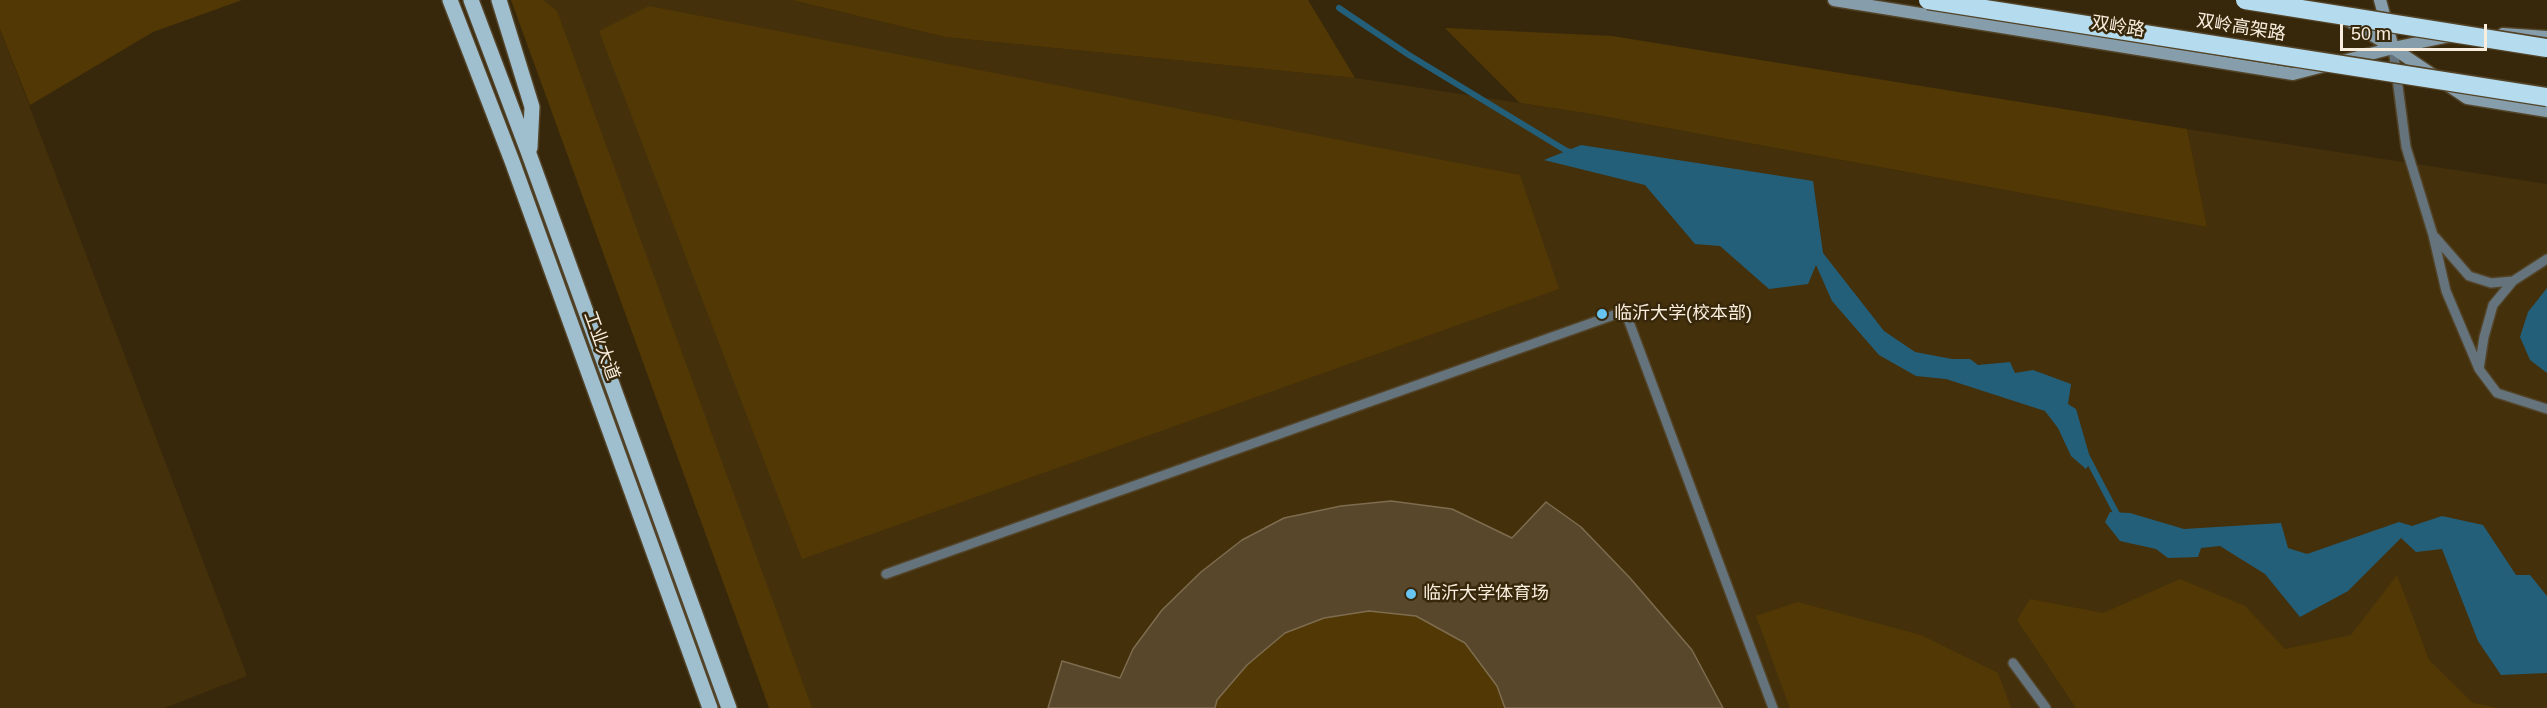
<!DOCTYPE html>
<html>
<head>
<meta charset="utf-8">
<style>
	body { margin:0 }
	#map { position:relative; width:2547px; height:708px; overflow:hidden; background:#38280b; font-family:Helvetica,sans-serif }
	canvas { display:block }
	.scale { position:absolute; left:2340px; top:24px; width:147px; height:27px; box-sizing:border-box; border:3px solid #f9eede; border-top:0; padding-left:8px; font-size:18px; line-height:21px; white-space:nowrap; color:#f9eede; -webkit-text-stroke:4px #38280b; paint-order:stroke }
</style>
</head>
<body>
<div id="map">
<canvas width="2547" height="708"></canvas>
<div class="scale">50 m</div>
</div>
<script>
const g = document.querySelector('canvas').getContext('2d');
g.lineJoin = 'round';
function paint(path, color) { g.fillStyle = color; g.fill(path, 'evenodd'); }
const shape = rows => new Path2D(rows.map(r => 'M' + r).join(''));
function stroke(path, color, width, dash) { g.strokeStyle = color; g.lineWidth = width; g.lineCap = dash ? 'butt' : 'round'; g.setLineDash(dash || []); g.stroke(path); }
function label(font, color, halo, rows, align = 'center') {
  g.font = font + ' Helvetica,"Noto Sans SC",sans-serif'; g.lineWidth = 5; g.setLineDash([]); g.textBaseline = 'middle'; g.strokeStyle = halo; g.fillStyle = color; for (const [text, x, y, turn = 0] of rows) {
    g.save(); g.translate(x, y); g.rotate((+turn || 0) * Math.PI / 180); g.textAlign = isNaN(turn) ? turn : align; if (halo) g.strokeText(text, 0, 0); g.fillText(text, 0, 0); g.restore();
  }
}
paint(shape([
	[543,0,792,0,945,37,1355,78,1585,113,2207,227,2187,129,2547,184,2547,708,807,708,549,22],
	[0,29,247,676,164,708,0,708]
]), '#44300b');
paint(shape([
	[0,0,242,0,153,32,30,105,0,29],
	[511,0,543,0,557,11,812,708,769,708],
	[792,0,1308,0,1355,78,945,37],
	[649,6,1520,175,1559,289,802,559,599,31],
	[1445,28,1612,36,2187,129,2207,227,1585,113,1520,103],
	[1391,501,1512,538,1581,527,1630,578,1692,650,1723,708,1048,708,1062,661,1120,678,1133,649,1162,610,1201,572,1284,518,1341,506],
	[2397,575,2429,660,2473,703,2498,708,2076,708,2017,620,2030,599,2103,613,2180,579,2245,606,2285,649,2351,635],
	[1798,602,1921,635,1998,673,2011,708,1790,708,1756,616]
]), '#513805');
paint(shape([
	[1581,145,1813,181,1823,253,1884,331,1915,352,1952,359,1970,359,1978,365,2010,362,2015,373,2033,370,2071,384,2068,404,2076,409,2091,461,2086,469,2071,456,2058,428,2045,411,1946,379,1916,376,1879,355,1832,301,1816,265,1808,284,1769,289,1720,246,1695,244,1645,185,1544,160],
	[2547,288,2547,373,2530,360,2520,337,2528,312],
	[2110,512,2130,513,2184,529,2281,523,2288,548,2307,554,2399,522,2412,526,2442,516,2483,525,2516,575,2530,575,2547,596,2547,673,2501,675,2478,641,2442,549,2416,552,2401,538,2348,591,2300,617,2265,574,2220,546,2201,548,2198,557,2168,558,2156,549,2120,541,2105,522]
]), '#245f7a');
stroke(shape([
	[1339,8,1409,55,1565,150,1572,153],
	[2087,457,2120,520]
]), '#245f7a', 6);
const building = shape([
	[1391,501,1452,509,1512,538,1546,502,1581,527,1630,578,1692,650,1723,708,1505,708,1497,686,1465,643,1416,616,1369,611,1324,618,1285,633,1247,665,1217,700,1215,708,1048,708,1062,661,1120,678,1133,649,1162,610,1201,572,1242,540,1284,518,1341,506,1391,501]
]);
paint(building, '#58472a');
stroke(building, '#7e6c4f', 1.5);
const lane = shape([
	[2393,48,2406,147,2433,235,2446,291,2479,369,2497,393,2547,409],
	[2435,237,2469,276,2491,283,2513,281],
	[2479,369,2484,337,2493,305,2513,281,2547,259],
	[886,574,1625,311,1773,708],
	[2013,663,2046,708]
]);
const secondary = shape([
	[1834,0,2293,74,2393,48,2450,36],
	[2380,0,2393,48],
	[2346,19,2393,48,2467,98,2547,111],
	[2503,34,2547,37]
]);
const primary = shape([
	[450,0,512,161,710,708],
	[471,0,529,154,729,708],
	[499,0,532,107,530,148]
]);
stroke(lane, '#534429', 12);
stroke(secondary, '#534429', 15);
stroke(primary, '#534429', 18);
stroke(lane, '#65747c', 9);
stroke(secondary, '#869eab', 12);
stroke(primary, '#9fbece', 15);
const highwayBridge = shape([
	[1928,0,2547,97],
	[2245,0,2547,48]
]);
stroke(highwayBridge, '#534429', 21, []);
stroke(highwayBridge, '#b5dbef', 18);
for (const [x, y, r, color] of [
	[1602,314,6,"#68c4f0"],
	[1411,594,6,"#68c4f0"]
]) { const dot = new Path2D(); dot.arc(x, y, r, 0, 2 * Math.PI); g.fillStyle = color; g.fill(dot); stroke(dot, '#38280b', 2); }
label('18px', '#f9eede', '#38280b', [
	["双岭路",2118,27,9],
	["双岭高架路",2241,28,9],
	["工业大道",601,346,70]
]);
label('18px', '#f9eede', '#38280b', [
	["临沂大学(校本部)",1614,314],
	["临沂大学体育场",1423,594]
], 'left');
</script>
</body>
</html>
